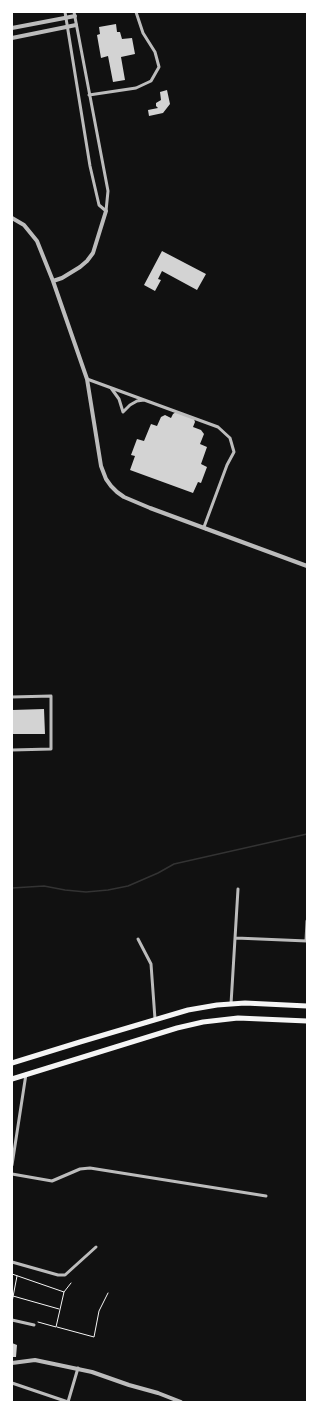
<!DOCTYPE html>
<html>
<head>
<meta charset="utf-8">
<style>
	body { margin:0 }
	#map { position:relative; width:319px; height:1414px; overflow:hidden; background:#111; font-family:Georgia,serif }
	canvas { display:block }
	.frame { position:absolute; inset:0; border:13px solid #fff; pointer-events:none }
</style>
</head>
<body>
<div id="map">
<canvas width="319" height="1414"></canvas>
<div class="frame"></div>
</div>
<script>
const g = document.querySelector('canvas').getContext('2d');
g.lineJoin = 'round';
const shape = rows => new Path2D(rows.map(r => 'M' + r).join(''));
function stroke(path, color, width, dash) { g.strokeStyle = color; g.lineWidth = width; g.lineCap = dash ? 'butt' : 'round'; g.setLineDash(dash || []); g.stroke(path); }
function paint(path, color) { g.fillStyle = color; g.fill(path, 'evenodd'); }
stroke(shape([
	[12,888,44,886,65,890,86,892,108,890,128,886,158,873,174,864,307,834]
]), '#333', 1.5);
paint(shape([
	[116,24,117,32,120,32,122,39,132,38,135,54,121,57,125,80,113,82,108,56,101,58,97,35,100,34,99,27],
	[167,90,170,104,163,113,149,116,148,110,158,108,156,106,156,103,161,100,160,92],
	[162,251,206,274,197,290,162,271,158,279,161,280,155,291,144,285],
	[176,412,194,419,195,422,193,427,201,430,204,434,200,444,207,447,201,464,207,467,201,483,198,482,193,493,130,470,135,456,131,455,137,439,144,441,151,424,157,426,161,417,165,415,171,418,173,414],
	[44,709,45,734,12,734,12,710],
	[12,1343,17,1345,16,1357,12,1357]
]), '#d3d3d3');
stroke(shape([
	[12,1274,64,1292,56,1327,38,1322],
	[64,1292,71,1283],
	[13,1296,59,1309],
	[12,1302,17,1276],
	[57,1327,94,1337,99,1311,108,1293]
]), '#f5f5f5', 1);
stroke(shape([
	[65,12,90,166,99,205,106,211],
	[74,12,108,191,106,211],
	[89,95,136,88,151,81,159,67,155,52,143,33,136,12],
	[87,379,218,427,230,438,234,452,227,465,204,527,206,529],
	[111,388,119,399,123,412,130,405,137,401,144,400],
	[12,697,51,696,51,749,12,750],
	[236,938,307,941],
	[138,939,151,964,155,1019],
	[306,941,307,921],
	[231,1004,238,889],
	[12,1165,26,1074],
	[12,1174,52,1181,80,1169,90,1168,266,1196],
	[12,1262,58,1275,65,1275,96,1247],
	[12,1320,34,1325],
	[12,1383,68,1402],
	[68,1402,78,1368]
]), '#bcbcbc', 3);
stroke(shape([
	[12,28,75,16],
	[12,38,76,25],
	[106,211,93,253,87,261,80,267,62,278,53,281,87,379,101,466,106,479,111,486,117,492,124,497,150,508,307,566],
	[12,218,24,225,37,241,53,281],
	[12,1363,35,1360,92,1372,129,1385,158,1393,181,1402]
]), '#bcbcbc', 4);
stroke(shape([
	[12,1063,80,1042,188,1010,217,1005,245,1003,307,1006],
	[12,1079,177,1028,203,1022,238,1018,307,1021]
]), '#f5f5f5', 5);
</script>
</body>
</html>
